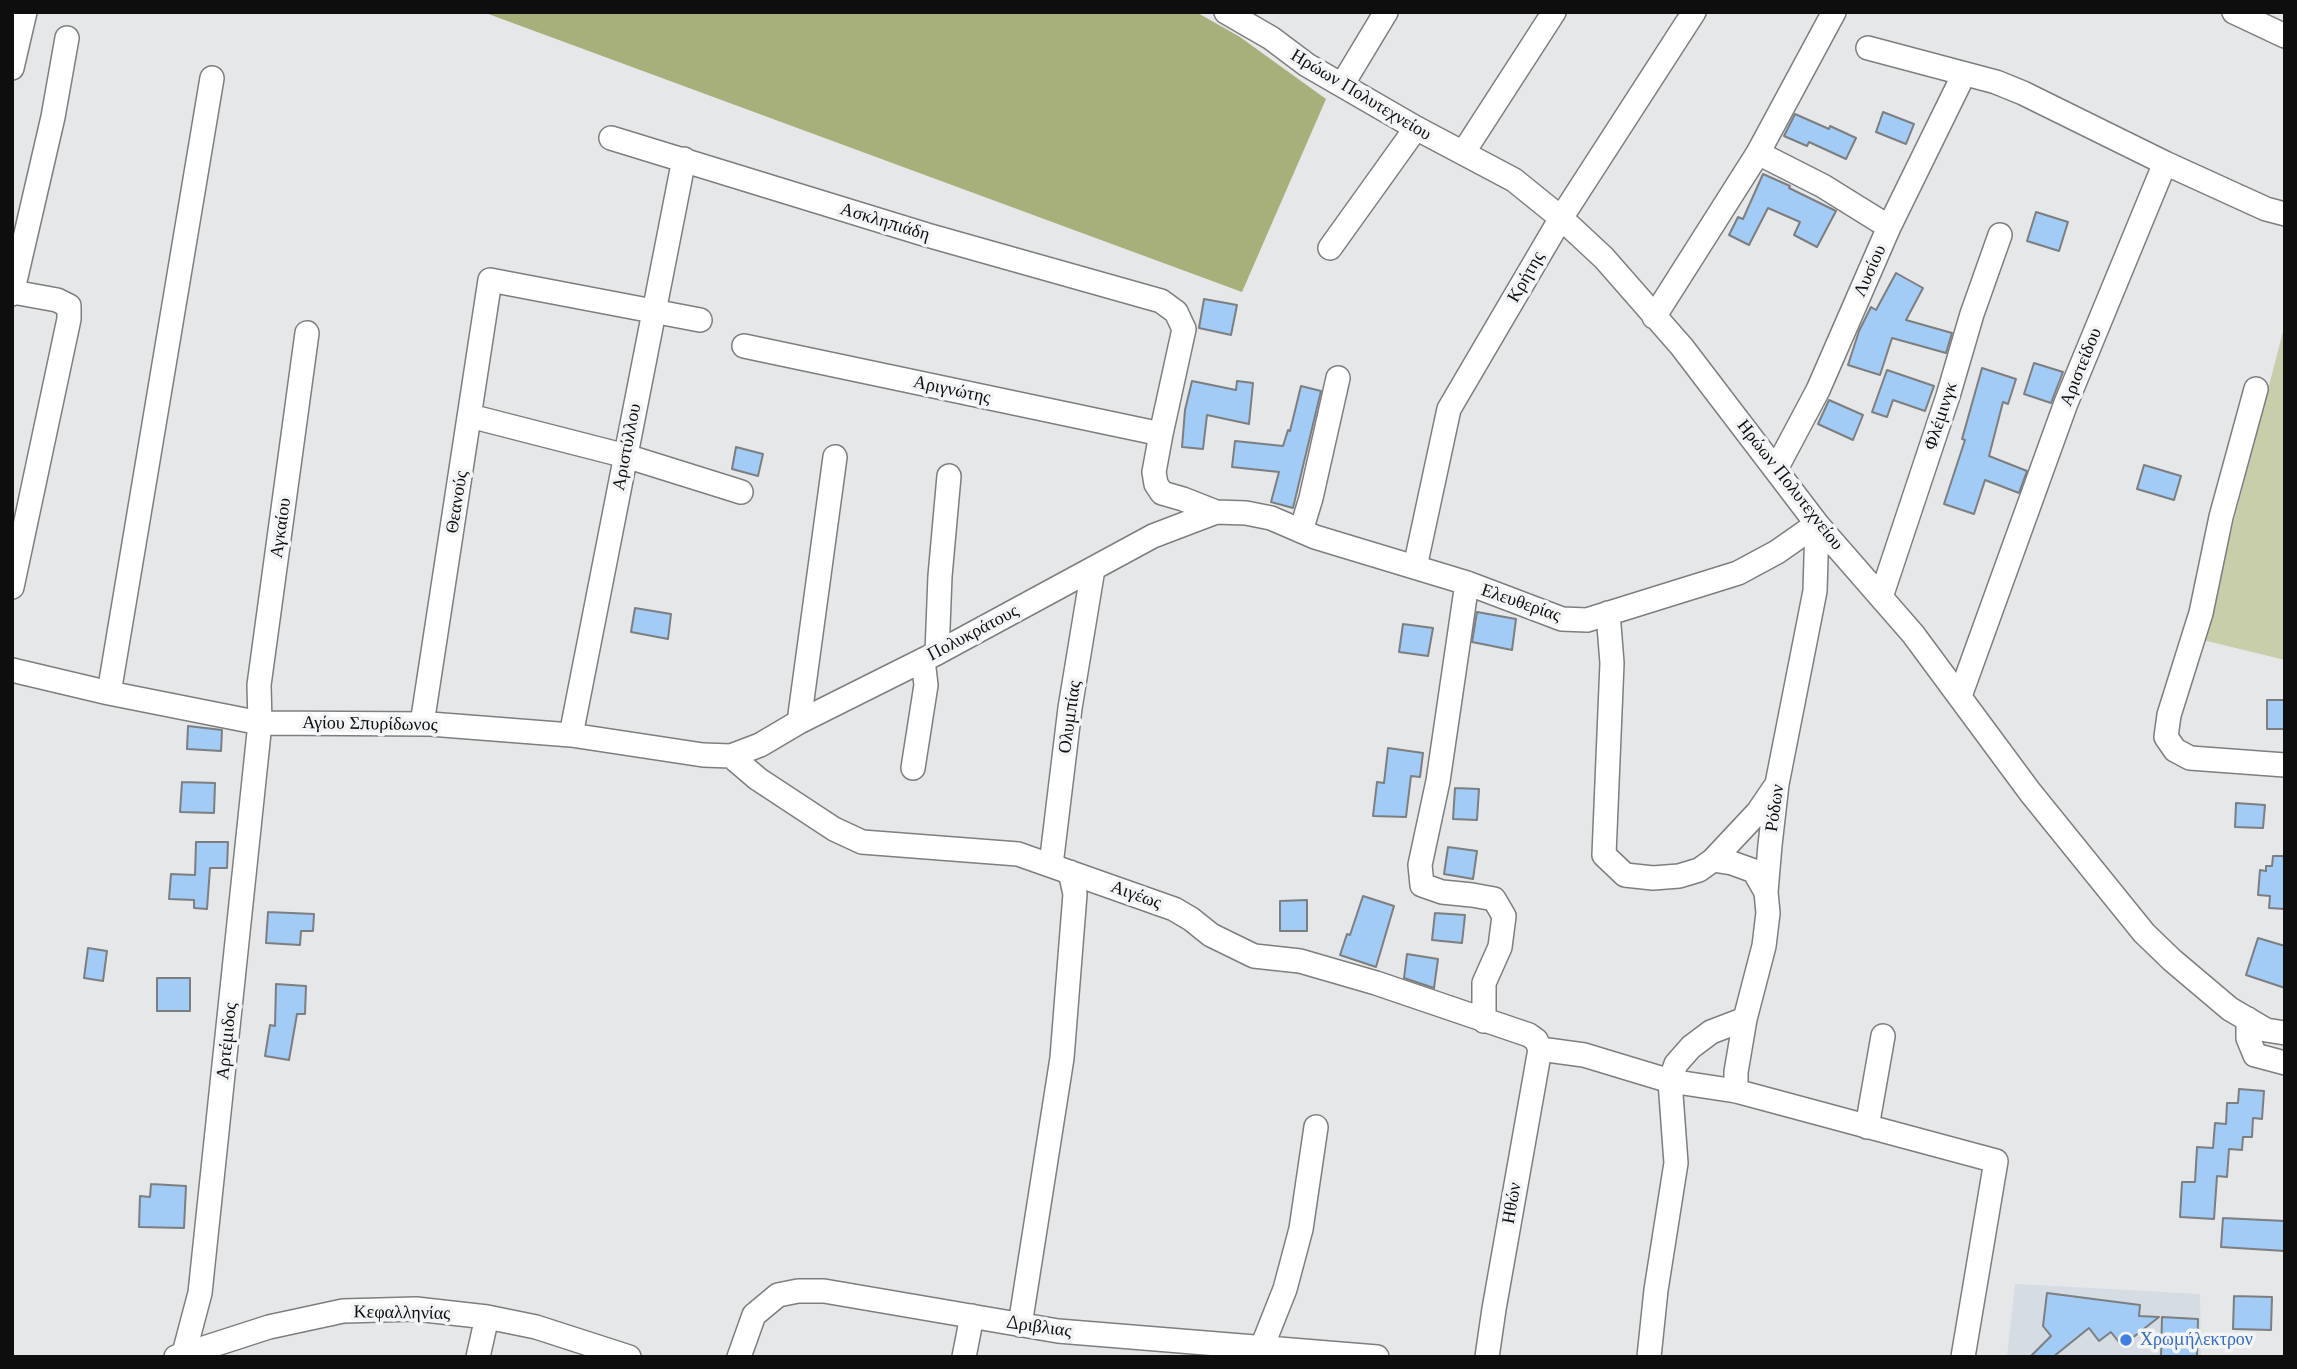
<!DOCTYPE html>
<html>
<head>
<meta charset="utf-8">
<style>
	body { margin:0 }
	#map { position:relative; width:2297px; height:1369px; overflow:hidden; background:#e5e7e8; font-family:Lora,serif }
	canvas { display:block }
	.frame { position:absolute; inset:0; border:14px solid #0e0e0e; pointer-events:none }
</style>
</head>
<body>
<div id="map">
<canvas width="2297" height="1369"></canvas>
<div class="frame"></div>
</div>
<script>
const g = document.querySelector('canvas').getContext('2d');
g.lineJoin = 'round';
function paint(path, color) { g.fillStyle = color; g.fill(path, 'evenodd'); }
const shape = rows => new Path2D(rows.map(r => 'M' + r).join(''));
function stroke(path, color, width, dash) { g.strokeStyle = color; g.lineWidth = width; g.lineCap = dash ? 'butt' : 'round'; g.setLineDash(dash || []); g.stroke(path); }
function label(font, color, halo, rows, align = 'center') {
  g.font = font + ' Lora,serif'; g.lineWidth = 7; g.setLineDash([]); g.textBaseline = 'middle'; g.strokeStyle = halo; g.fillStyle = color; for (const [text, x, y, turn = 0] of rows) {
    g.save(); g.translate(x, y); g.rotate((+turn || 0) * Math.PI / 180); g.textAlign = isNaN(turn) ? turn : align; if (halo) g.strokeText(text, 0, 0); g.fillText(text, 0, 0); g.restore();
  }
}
paint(shape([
	[2015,1284,2200,1294,2201,1357,2007,1357]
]), '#d5dce3');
paint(shape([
	[2285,324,2285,660,2203,640]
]), '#c7cea9');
paint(shape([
	[483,12,1196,12,1240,37,1326,99,1242,292]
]), '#a7b07a');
const building = shape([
	[1883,112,1914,124,1906,144,1876,132,1883,112],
	[1795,114,1829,129,1830,126,1856,138,1846,159,1809,142,1807,146,1784,136,1795,114],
	[1763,174,1790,186,1789,188,1836,211,1817,247,1794,235,1800,222,1768,208,1749,245,1729,235,1738,217,1743,219,1763,174],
	[2036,212,2068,222,2059,251,2027,241,2036,212],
	[1896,273,1923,288,1906,320,1952,333,1946,353,1892,338,1880,375,1848,365,1859,331,1871,307,1876,310,1896,273],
	[1204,299,1237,305,1231,335,1199,328,1204,299],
	[2034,363,2063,372,2051,403,2024,394,2034,363],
	[1982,368,2016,379,2008,404,2003,402,1989,456,2027,471,2019,493,1985,480,1974,514,1944,504,1965,440,1962,439,1982,368],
	[1887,370,1934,386,1925,411,1893,400,1887,417,1872,412,1887,370],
	[1192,381,1236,390,1237,381,1253,383,1249,424,1207,415,1203,449,1182,447,1185,410,1192,381],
	[1301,386,1321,391,1293,508,1271,502,1279,472,1232,467,1235,441,1283,446,1288,430,1290,431,1301,386],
	[1829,400,1863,415,1853,440,1818,424,1829,400],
	[736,447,763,454,758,476,732,469,736,447],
	[2144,465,2181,476,2174,500,2137,489,2144,465],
	[635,608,671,614,668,639,631,632,635,608],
	[1477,612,1516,619,1512,650,1472,642,1477,612],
	[1403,624,1433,628,1428,656,1399,652,1403,624],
	[2267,700,2285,700,2285,729,2267,729,2267,700],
	[188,726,222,730,221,751,187,749,188,726],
	[1388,748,1423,753,1420,777,1411,776,1406,817,1373,816,1377,782,1384,783,1388,748],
	[182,782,215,783,214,813,180,812,182,782],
	[1455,788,1479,789,1477,820,1453,819,1455,788],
	[2236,803,2265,805,2263,828,2235,827,2236,803],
	[196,842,228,842,227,868,210,868,207,909,194,908,194,900,169,899,171,874,195,875,196,842],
	[1448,847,1477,851,1473,879,1444,874,1448,847],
	[2273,856,2285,856,2285,909,2269,908,2270,896,2258,895,2260,870,2266,871,2266,866,2272,866,2273,856],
	[1363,896,1394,906,1376,967,1340,955,1347,934,1350,935,1363,896],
	[1307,900,1307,931,1280,931,1280,901,1307,900],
	[268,912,314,914,313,931,301,931,300,945,266,943,268,912],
	[1435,913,1465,915,1462,943,1432,940,1435,913],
	[2258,938,2285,946,2285,988,2246,975,2258,938],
	[88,948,107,951,103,981,84,978,88,948],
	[1407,954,1438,959,1434,988,1404,978,1407,954],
	[157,978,190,978,190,1011,157,1011,157,978],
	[276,984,306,986,305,1014,297,1014,289,1060,265,1056,270,1025,275,1026,276,984],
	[2239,1089,2264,1091,2262,1119,2253,1118,2252,1137,2243,1137,2242,1150,2229,1149,2227,1177,2217,1176,2214,1219,2180,1217,2182,1182,2195,1182,2197,1147,2213,1148,2215,1123,2226,1124,2227,1103,2238,1103,2239,1089],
	[151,1184,186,1186,184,1228,139,1227,140,1196,150,1197,151,1184],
	[2223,1218,2285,1221,2285,1251,2221,1247,2223,1218],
	[2047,1293,2140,1305,2139,1316,2159,1317,2122,1346,2111,1332,2099,1341,2089,1328,2053,1357,2030,1357,2051,1336,2043,1326,2047,1293],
	[2234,1296,2272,1297,2271,1330,2233,1329,2234,1296],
	[2162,1317,2198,1319,2197,1357,2161,1357,2162,1317]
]);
paint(building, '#a2cbf6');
stroke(building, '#7c7e7f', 2);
const minor = shape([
	[1226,12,1271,38,1307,65,1416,128,1514,180,1561,218,1604,258,1682,347,1817,524,1913,634,2030,792,2144,933,2172,960,2230,1009,2266,1030,2285,1033],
	[2234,12,2285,36],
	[1868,48,1996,82,2023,93,2165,163],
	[12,68,25,12],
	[1342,85,1386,12],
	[611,138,927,235,1161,301,1176,312,1184,329,1161,434,1154,472,1156,484,1162,493,1183,499,1216,512,1246,513,1271,518,1315,537,1467,583,1562,619,1587,620,1738,573,1777,552,1817,524],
	[1463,153,1554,12],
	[1758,153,1823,186,1889,227],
	[1330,248,1416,128],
	[12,294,53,117,67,38],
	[1654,317,1758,153,1834,12],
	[744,346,1161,434],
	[2256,389,2221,517,2201,613,2169,715,2166,737,2175,750,2190,758,2285,765],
	[470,416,626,456,741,492],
	[1776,469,1818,390,1889,227,1964,74],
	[1301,531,1311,498,1338,378],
	[1415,567,1449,409,1561,218,1694,12],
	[1467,583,1438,781,1420,865,1422,885,1442,892,1472,895,1494,899,1504,916,1500,947,1484,983,1484,1021],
	[12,587,69,319,69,306,57,300,13,292],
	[1881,597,1948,396,1972,314,2000,235],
	[1608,613,1612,663,1604,855,1625,875,1653,878,1679,876,1699,870,1713,860,1758,812,1775,787],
	[937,653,940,576,949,476],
	[12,670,109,693,260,723,430,724,571,735,703,755,731,756,760,745,799,722,937,653,1153,536,1216,512],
	[109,693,212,78],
	[1960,696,2066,403,2165,163,2266,209,2285,214],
	[799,722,835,457],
	[422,724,490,280,700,320],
	[571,735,684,159],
	[731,756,758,779,834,829,862,842,1018,854,1174,909,1191,919,1211,935,1254,956,1300,961,1376,983,1529,1035,1536,1040,1540,1049],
	[913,768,926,685,923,660],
	[1713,860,1732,863,1754,871,1766,892],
	[1051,865,1070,708,1093,569],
	[2248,1019,2248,1038,2255,1055,2285,1063],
	[1540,1049,1584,1055,1670,1081,1736,1091,1996,1161,1963,1357],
	[1736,1091,1736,1072,1745,1019,1764,946,1768,913,1766,892,1770,845,1777,784,1815,591,1817,524],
	[1867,1127,1883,1036],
	[1020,1325,1062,1058,1075,894,1070,872],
	[1262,1347,1285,1289,1301,1229,1316,1127],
	[176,1357,269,1327,343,1311,416,1309,487,1317,536,1327,629,1357],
	[183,1357,200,1293,260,723,259,685,307,333],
	[478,1357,487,1317],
	[739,1357,754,1315,778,1295,798,1291,824,1291,1058,1331,1377,1357],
	[964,1357,972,1316],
	[1487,1357,1494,1309,1540,1049],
	[1649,1357,1656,1290,1676,1163,1670,1081,1676,1064,1691,1047,1711,1032,1745,1019]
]);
stroke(minor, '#7c7e7f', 26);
stroke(minor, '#fff', 23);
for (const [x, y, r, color] of [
	[2126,1340,7,"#3f7fe0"]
]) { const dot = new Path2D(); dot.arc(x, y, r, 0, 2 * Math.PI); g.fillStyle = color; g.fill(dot); stroke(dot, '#f3f4f6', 2.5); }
label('18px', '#0e0e0e', '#f3f4f6', [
	["Ηρώων Πολυτεχνείου",1361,95,31],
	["Ασκληπιάδη",885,222,17],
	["Λυσίου",1870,271,-66],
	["Κρήτης",1526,277,-60],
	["Αριστείδου",2081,367,-68],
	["Αριγνώτης",952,390,12],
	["Φλέμινγκ",1941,416,-72],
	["Αριστύλλου",627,447,-79],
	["Ηρώων Πολυτεχνείου",1790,485,52],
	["Θεανούς",457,502,-81],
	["Αγκαίου",281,528,-82],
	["Ελευθερίας",1521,603,19],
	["Πολυκράτους",973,633,-28],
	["Ολυμπίας",1070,717,-82],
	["Αγίου Σπυρίδωνος",370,724,1],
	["Ρόδων",1775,808,-82],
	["Αιγέως",1136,895,20],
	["Αρτέμιδος",227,1041,-84],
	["Ηθών",1512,1203,-80],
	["Κεφαλληνίας",402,1313,1],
	["Δριβλιας",1039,1327,8]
]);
label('18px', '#366cbe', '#f3f4f6', [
	["Χρωμήλεκτρον",2140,1340]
], 'left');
</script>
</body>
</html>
